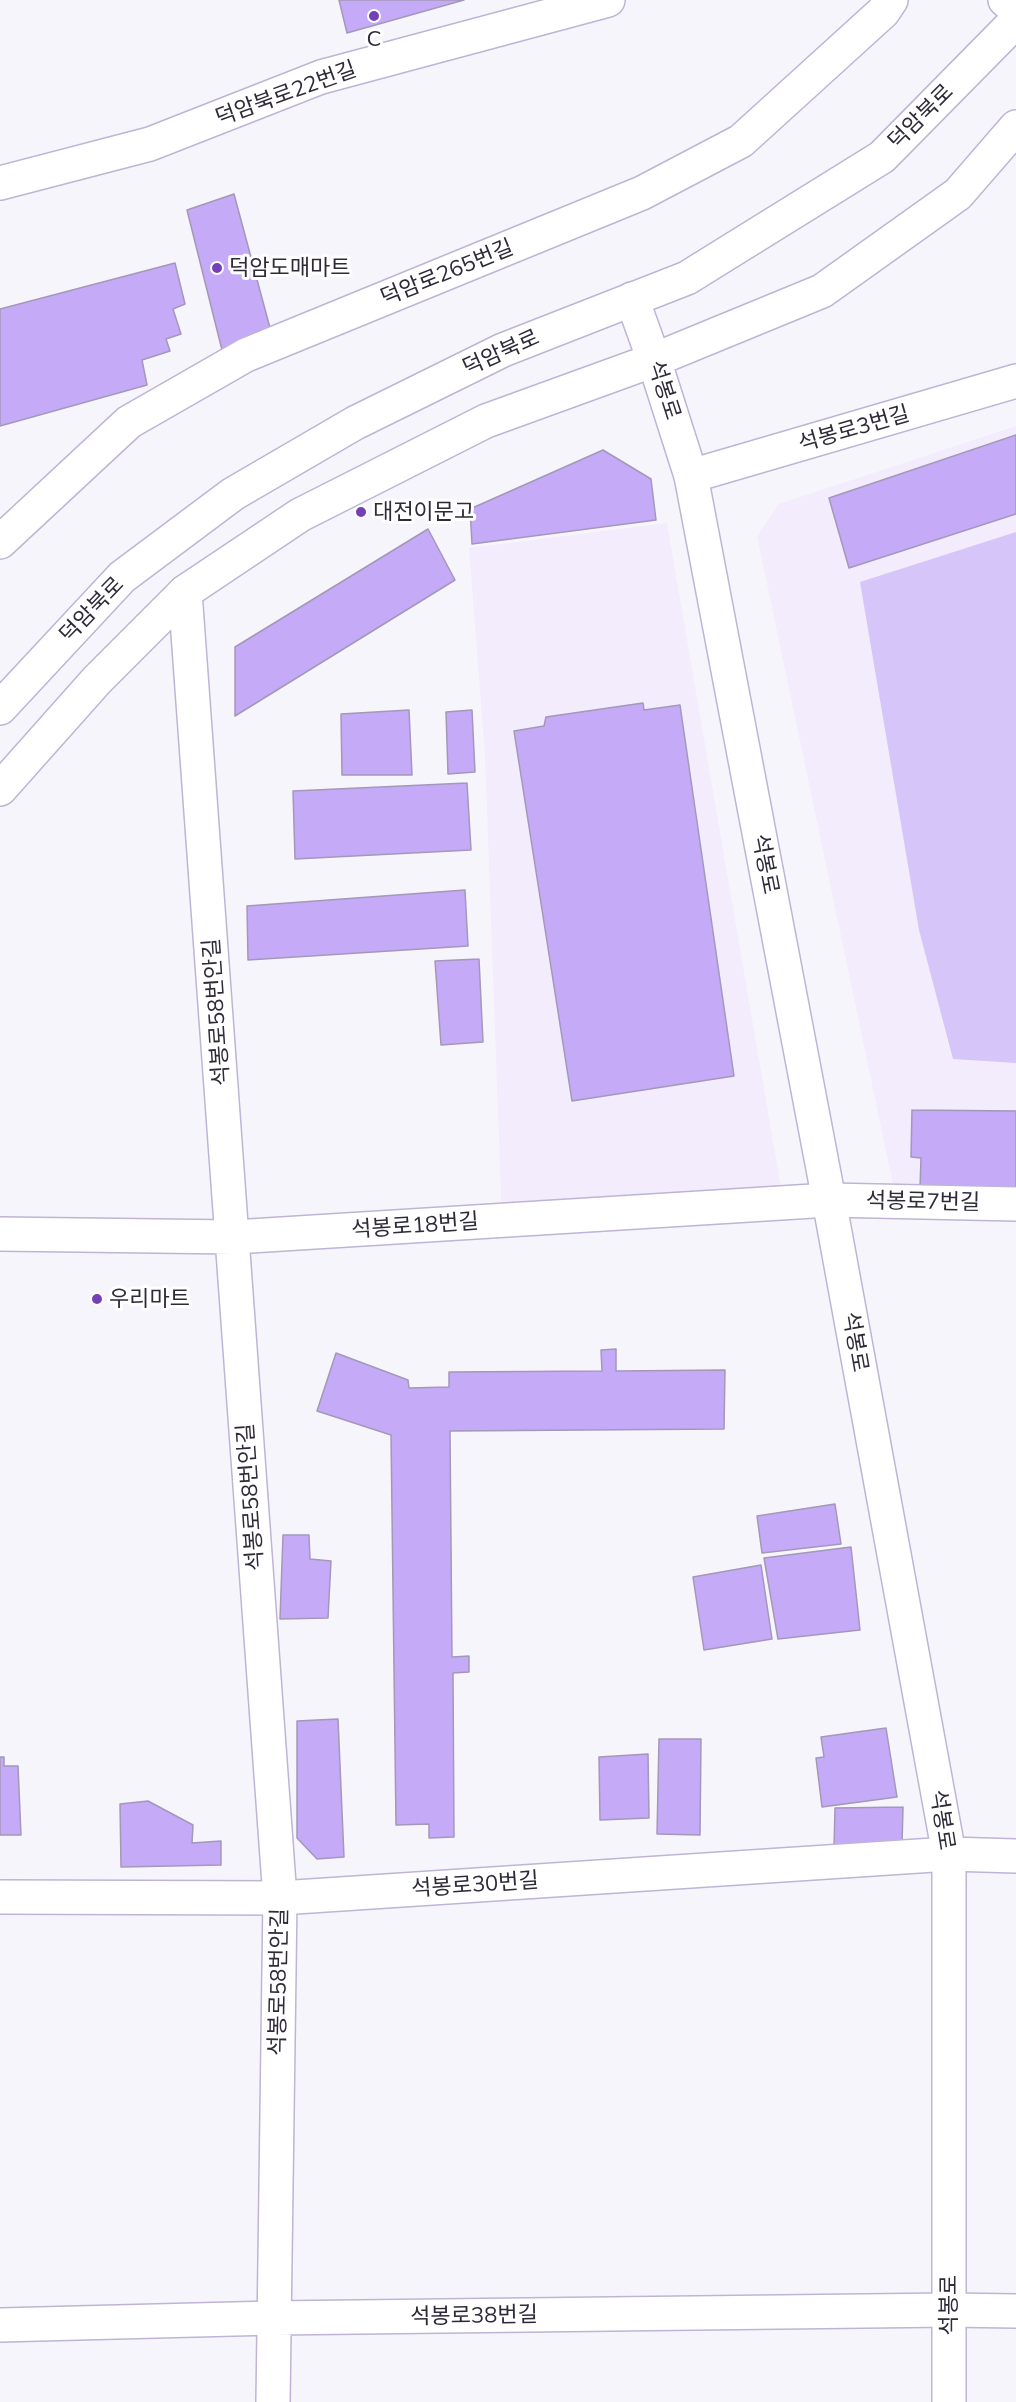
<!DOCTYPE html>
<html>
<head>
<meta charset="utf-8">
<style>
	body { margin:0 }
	canvas { display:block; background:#f7f5fc }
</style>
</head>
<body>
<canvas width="1016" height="2402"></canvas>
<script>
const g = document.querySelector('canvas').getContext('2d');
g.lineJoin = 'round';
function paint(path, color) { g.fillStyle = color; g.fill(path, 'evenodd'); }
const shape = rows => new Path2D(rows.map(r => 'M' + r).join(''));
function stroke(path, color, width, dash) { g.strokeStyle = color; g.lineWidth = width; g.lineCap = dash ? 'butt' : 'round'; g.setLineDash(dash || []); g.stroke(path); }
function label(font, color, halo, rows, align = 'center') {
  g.font = font + ' Mulish,"Noto Sans KR",sans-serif'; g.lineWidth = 6; g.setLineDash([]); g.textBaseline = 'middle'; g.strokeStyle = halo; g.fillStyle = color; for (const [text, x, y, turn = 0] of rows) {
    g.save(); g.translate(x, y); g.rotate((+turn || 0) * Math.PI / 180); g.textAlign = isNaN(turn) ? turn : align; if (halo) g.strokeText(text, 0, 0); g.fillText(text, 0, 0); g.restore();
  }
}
paint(shape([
	[1016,426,1016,1204,898,1208,757,536,779,504],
	[667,523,785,1211,502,1222,485,756,469,548]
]), '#f2ecfd');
paint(shape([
	[1016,532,1016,1063,953,1059,919,930,860,582]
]), '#d6c5f9');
const building = shape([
	[339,0,464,0,347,33,339,0],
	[234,194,273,339,223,354,187,210,234,194],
	[175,263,185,304,173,309,181,334,166,339,170,351,142,360,147,385,0,426,0,309,175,263],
	[1016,435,1016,514,849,568,829,498,1016,435],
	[603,450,651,479,656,520,472,544,470,509,603,450],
	[428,529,455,580,235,716,235,647,428,529],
	[643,703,644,710,680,705,734,1076,572,1101,514,731,544,726,546,717,643,703],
	[409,710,412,775,342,775,341,714,409,710],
	[472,710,475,772,448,774,446,712,472,710],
	[467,783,471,850,295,859,293,791,467,783],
	[465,890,468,946,248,960,247,906,465,890],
	[479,959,483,1042,441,1045,435,961,479,959],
	[912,1110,1016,1111,1016,1187,920,1188,921,1158,911,1157,912,1110],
	[616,1349,616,1371,725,1370,724,1429,450,1431,452,1657,469,1656,469,1672,453,1673,454,1837,429,1838,429,1824,396,1825,391,1435,317,1411,336,1353,408,1380,409,1388,449,1387,449,1372,602,1371,601,1350,616,1349],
	[835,1504,841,1544,762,1553,757,1516,835,1504],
	[283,1535,309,1535,310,1559,331,1561,328,1618,280,1619,283,1535],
	[851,1547,860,1630,778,1639,764,1558,851,1547],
	[761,1565,772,1639,704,1650,693,1577,761,1565],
	[338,1719,344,1857,317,1859,297,1838,297,1721,338,1719],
	[886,1728,897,1797,822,1807,816,1758,824,1757,821,1737,886,1728],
	[659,1739,701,1739,700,1835,657,1834,659,1739],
	[648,1754,649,1818,600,1820,599,1757,648,1754],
	[0,1757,4,1757,4,1766,18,1766,21,1835,0,1835,0,1757],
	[148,1801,193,1825,192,1843,221,1841,221,1865,121,1867,120,1804,148,1801],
	[903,1807,902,1846,834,1848,835,1808,903,1807]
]);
paint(building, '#c5aaf7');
stroke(building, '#a398b9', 1.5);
const minor = shape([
	[1005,0,1016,9],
	[0,183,150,144,321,77,608,0],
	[691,476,1016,381],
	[185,592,280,1898,273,2402],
	[0,1234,234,1237,829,1200,1016,1204],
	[0,1897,280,1898,949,1854,1016,1856],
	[0,2325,273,2318,949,2310,1016,2311]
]);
const tertiary = shape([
	[0,542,129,422,246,355,642,193,741,141,883,12,891,0],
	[0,708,122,577,233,494,355,423,503,350,687,278,882,157,1016,21],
	[0,789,97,680,185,592,300,515,486,421,654,360,822,291,958,194,1016,127]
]);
const secondary = shape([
	[632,299,654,360,691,476,829,1200,949,1854,949,2402]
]);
stroke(minor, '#bfb4d6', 36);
stroke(tertiary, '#bfb4d6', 36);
stroke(secondary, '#bfb4d6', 36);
stroke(minor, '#fff', 33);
stroke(tertiary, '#fff', 33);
stroke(secondary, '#fff', 33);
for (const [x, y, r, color] of [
	[374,16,6,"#7540b7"],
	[217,268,6,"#7540b7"],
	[361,512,6,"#7540b7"],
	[97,1299,6,"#7540b7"]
]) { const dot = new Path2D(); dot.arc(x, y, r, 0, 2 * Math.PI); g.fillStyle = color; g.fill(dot); stroke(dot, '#fff', 2); }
label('22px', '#2f2a38', '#fff', [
	["C",374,39,"center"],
	["덕암도매마트",229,268],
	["대전이문고",373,512],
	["우리마트",109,1299]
], 'left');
label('22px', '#2f2a38', '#fff', [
	["덕암북로22번길",286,94,-20],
	["덕암북로",921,117,-45],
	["덕암로265번길",447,273,-22],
	["덕암북로",501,353,-24],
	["석봉로",664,390,72],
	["석봉로3번길",854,429,-16],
	["덕암북로",92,610,-46],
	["석봉로",765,864,79],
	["석봉로58번안길",217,1012,-94],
	["석봉로7번길",923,1202,1],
	["석봉로18번길",415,1226,-4],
	["석봉로",855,1342,80],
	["석봉로58번안길",251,1497,-94],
	["석봉로",942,1820,81],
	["석봉로30번길",475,1885,-4],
	["석봉로58번안길",279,1982,-89],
	["석봉로",949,2305,-90],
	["석봉로38번길",474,2316,-1]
]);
</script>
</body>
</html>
